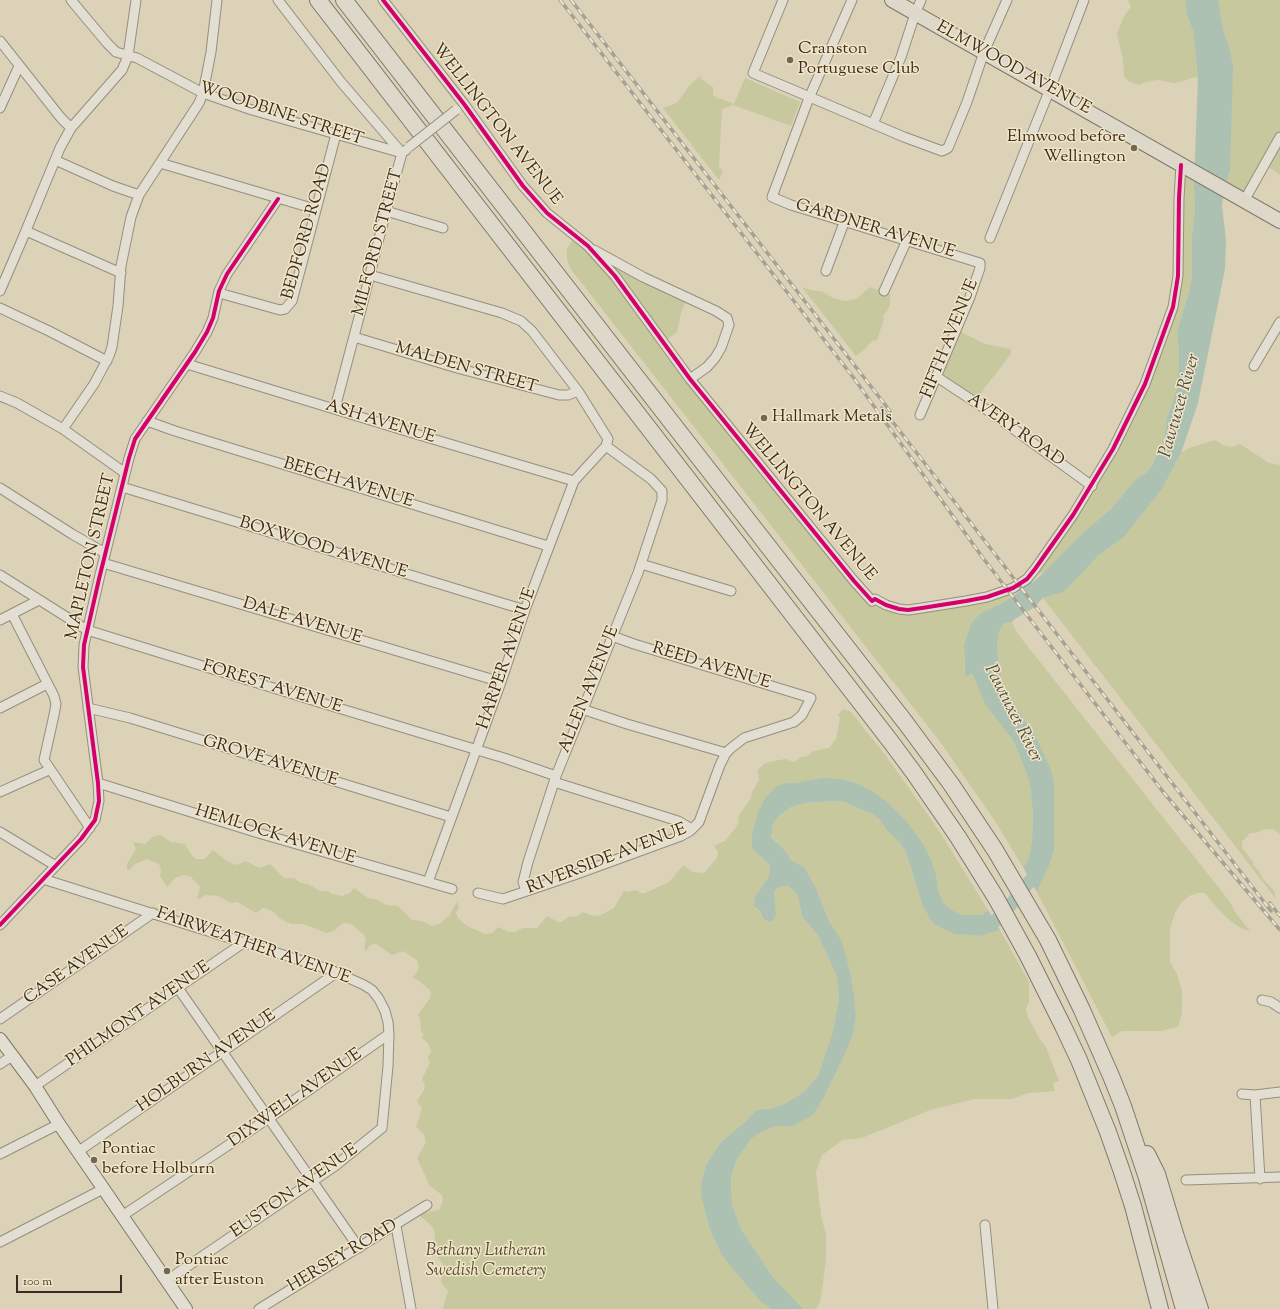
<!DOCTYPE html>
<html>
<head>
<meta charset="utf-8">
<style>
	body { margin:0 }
	#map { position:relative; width:1280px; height:1309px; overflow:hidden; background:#dbd2b8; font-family:"Sorts Mill Goudy",serif }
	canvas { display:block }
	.scale { position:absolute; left:16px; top:1275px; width:106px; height:18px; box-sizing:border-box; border:2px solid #3c2a23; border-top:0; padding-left:5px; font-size:12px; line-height:14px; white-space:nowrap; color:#3c2a23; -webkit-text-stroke:3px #f1e7c7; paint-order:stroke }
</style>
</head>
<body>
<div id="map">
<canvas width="1280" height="1309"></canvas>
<div class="scale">100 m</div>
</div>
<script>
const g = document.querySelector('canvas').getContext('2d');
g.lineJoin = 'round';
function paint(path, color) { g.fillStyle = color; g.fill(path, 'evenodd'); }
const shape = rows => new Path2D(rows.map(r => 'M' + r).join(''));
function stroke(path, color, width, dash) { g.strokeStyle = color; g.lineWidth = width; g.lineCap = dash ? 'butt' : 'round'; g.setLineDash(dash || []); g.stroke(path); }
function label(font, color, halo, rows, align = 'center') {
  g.font = font + ' "Sorts Mill Goudy",serif'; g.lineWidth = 3; g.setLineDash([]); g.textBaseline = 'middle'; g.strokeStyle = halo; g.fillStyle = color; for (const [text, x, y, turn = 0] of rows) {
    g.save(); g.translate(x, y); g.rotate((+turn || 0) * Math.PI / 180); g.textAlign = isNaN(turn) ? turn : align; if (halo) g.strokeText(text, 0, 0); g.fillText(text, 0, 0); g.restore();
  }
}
paint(shape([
	[1128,0,1185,0,1187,14,1193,31,1198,78,1195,77,1186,80,1174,83,1158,80,1145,82,1140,85,1130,82,1124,77,1123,59,1117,34,1124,16,1131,7],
	[1217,0,1280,0,1280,175,1267,166,1245,201,1224,188,1230,171,1229,46,1224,33],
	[700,76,701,79,713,87,713,95,719,99,722,99,734,104,745,78,800,102,791,126,733,105,722,109,719,166,723,172,719,180,663,108,677,103,689,86],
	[1181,167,1195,176,1194,184,1195,211,1192,236,1192,275,1189,292,1177,331,1179,353,1178,385,1167,418,1164,443,1156,456,1152,466,1146,473,1137,478,1111,509,1085,531,1042,574,1036,569,1130,414,1174,305],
	[574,237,686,301,681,313,677,332,663,343,874,599,909,609,1012,590,1014,595,1004,602,981,613,964,646,964,665,965,674,973,675,985,704,1014,742,1028,777,1031,791,1033,816,1032,841,1028,861,1023,867,995,821,941,743,570,268,567,259,567,249],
	[802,287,811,290,823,292,833,298,845,301,856,299,870,287,875,289,890,293,890,305,883,317,884,319,877,340,872,341,864,350,856,356],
	[959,331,985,344,1011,349,1011,354,983,390,979,401,938,373],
	[1215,440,1225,446,1232,447,1240,444,1269,463,1280,465,1280,834,1273,829,1262,830,1256,833,1250,833,1242,842,1242,847,1253,862,1253,865,1257,869,1263,879,1274,891,1276,899,1043,598,1052,595,1062,593,1069,587,1099,555,1123,538,1128,532,1162,489,1181,453,1189,448],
	[1012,622,1015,629,1021,638,1230,902,1235,912,1250,931,1242,929,1228,919,1218,909,1205,893,1197,893,1189,896,1181,903,1175,913,1170,928,1170,962,1177,974,1182,991,1182,1014,1178,1027,1160,1031,1122,1031,1112,1037,1037,892,1049,866,1054,850,1054,782,1036,737,1006,693,1001,677,997,650,998,634,1004,623],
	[843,709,851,712,886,756,938,829,988,910,981,915,961,915,952,910,944,903,938,891,936,875,907,822,795,783,787,783,754,851,769,864,770,869,768,878,755,897,756,909,761,912,776,914,774,891,779,887,789,886,798,896,802,917,818,935,837,977,839,998,833,1031,818,1076,804,1092,786,1103,774,1108,756,1110,747,1120,721,1142,706,1165,702,1200,710,1230,727,1262,760,1301,771,1309,444,1309,443,1308,448,1291,441,1282,443,1270,443,1264,438,1258,439,1250,434,1241,435,1233,432,1226,419,1215,422,1213,439,1210,443,1201,442,1195,430,1186,417,1158,426,1142,424,1134,416,1127,422,1109,417,1101,424,1090,425,1084,422,1079,430,1063,428,1058,431,1051,428,1043,422,1038,423,1034,421,1030,420,1018,418,1015,430,998,431,994,430,990,419,981,413,978,419,968,417,960,403,951,392,955,376,944,370,945,366,951,364,950,366,940,364,935,351,924,343,923,335,930,327,933,303,924,291,924,279,918,275,913,268,909,263,908,256,913,241,904,237,902,231,903,218,896,206,895,199,899,197,899,200,887,191,877,184,875,175,878,167,887,160,876,161,870,159,864,147,859,135,864,129,870,127,870,127,864,136,849,133,842,145,844,153,837,160,835,171,842,185,844,190,853,196,859,205,859,213,850,227,861,237,865,246,861,259,868,270,864,284,878,294,878,301,883,308,884,320,891,327,891,332,894,342,896,350,893,354,888,368,898,375,899,386,905,398,906,412,920,422,921,432,926,439,924,449,916,457,902,459,907,456,913,458,918,467,926,485,934,492,933,498,927,509,932,515,932,523,928,537,928,547,916,558,922,561,922,570,916,576,917,583,912,590,915,599,916,614,908,624,891,628,892,636,890,643,894,669,882,681,868,683,865,693,872,704,873,717,858,718,852,714,846,725,841,737,826,739,821,738,817,751,798,752,792,759,780,758,770,764,764,769,762,785,759,794,762,801,757,808,756,813,751,829,748,836,739,840,718,838,715],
	[833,801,844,802,874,815,881,821,887,831,899,842,906,852,922,904,930,919,934,924,956,934,980,936,1000,930,1029,982,1029,1002,1026,1008,1028,1017,1040,1040,1045,1045,1059,1081,1053,1083,1055,1091,1028,1093,1012,1099,974,1099,930,1110,862,1138,843,1140,822,1155,816,1172,821,1216,826,1235,826,1259,824,1275,820,1303,816,1309,803,1309,772,1276,741,1229,732,1205,731,1178,736,1161,751,1139,761,1132,776,1126,793,1126,814,1114,824,1097,846,1052,853,1034,856,1016,854,996,829,921,816,888,805,868,791,860,783,848,771,836,773,824,779,816,791,807,806,803]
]), '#c7c89e');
paint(shape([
	[1185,0,1218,0,1224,33,1229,46,1233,66,1230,171,1224,188,1222,206,1226,240,1225,269,1198,403,1181,453,1162,489,1128,532,1123,538,1099,555,1069,587,1062,593,1052,595,1043,598,1033,608,1015,619,1012,622,1004,623,998,634,997,650,1001,677,1006,693,1036,737,1051,770,1054,782,1054,850,1049,866,1037,892,1023,867,1028,861,1032,841,1033,816,1031,791,1028,777,1014,742,985,704,973,675,971,674,966,677,965,674,964,646,971,624,981,613,1004,602,1019,592,1021,587,1026,583,1032,583,1042,574,1085,531,1111,509,1137,478,1146,473,1152,466,1156,456,1164,443,1167,418,1178,385,1179,353,1177,331,1189,292,1192,275,1192,236,1195,211,1194,184,1198,78,1193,31,1187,14],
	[823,778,839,779,856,783,870,790,886,801,907,822,923,844,931,860,936,875,938,891,944,903,952,910,961,915,981,915,988,910,1000,930,980,936,955,934,934,924,930,919,922,904,906,852,899,842,887,831,881,821,874,815,844,802,833,801,806,803,791,807,779,816,773,824,771,837,783,848,791,860,805,868,816,888,829,921,842,942,850,972,854,996,856,1016,853,1034,846,1052,824,1097,814,1114,793,1126,776,1126,761,1132,751,1139,736,1161,731,1178,732,1205,741,1229,772,1276,803,1309,771,1309,760,1301,727,1262,722,1255,710,1230,702,1200,701,1185,706,1165,721,1142,747,1120,756,1110,774,1108,786,1103,804,1092,818,1076,833,1031,839,998,837,977,818,935,802,917,798,896,789,886,779,887,774,891,776,914,773,920,769,922,763,918,761,912,754,906,755,897,768,878,770,869,769,864,754,851,752,847,752,835,758,812,766,797,777,786,787,783,795,783]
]), '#acc1b1');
stroke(shape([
	[978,926,984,926,999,919,1038,871,1039,865]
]), '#acc1b1', 13);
const minor = shape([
	[71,0,107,43,116,52,137,58,203,93,252,110,402,153],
	[278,0,341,82,402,153],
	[383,0,464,104,523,186,547,213,588,246,615,276,690,379,854,581,872,601,875,599,886,605,899,609,908,610,922,608,966,601,987,597,1013,588,1027,579,1035,569,1073,515,1113,449,1145,384,1173,307,1178,276,1179,198,1181,165],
	[783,0,753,73,904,137,942,151,948,148,967,102,984,52,1007,0],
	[852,0,809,98,772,197,791,205,980,263,980,268,970,297,920,415],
	[0,41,61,118,71,128],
	[0,108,19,66],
	[873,124,901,57,915,14,921,0],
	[55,160,113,186,139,195],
	[160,163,315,209],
	[1244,201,1280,137],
	[386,211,443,228],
	[26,231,121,273],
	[990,238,1050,89,1084,0],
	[594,250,643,277,716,311,727,318,729,325,721,348,715,358,707,367,690,379],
	[826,271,845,220],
	[370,275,502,313,521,321,532,331,578,391,608,439,606,446,574,481,525,610,501,682,428,882],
	[0,291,22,240,60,148,71,128,122,70,128,56,136,0],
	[884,291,907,240],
	[219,293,280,310,285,309,292,301,336,134],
	[0,308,49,331,107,361],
	[354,337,457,368,559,395,568,395,578,391],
	[187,364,416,434,574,481],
	[1254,366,1280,322],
	[937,377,993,414,1092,486],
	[0,396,17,403,63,429,125,473],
	[335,408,362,306,386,211,402,153,406,150],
	[147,421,175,431,548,546],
	[63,429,94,384,109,356,112,347,118,306,121,266,131,217,139,195,199,103,203,93,211,52,217,0],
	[122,487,525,610],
	[0,488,72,534,105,553],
	[103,563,501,682],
	[641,564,731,591],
	[0,575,87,630,325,704,504,758,556,776],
	[12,614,54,696,56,704,54,715,44,760,90,828],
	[0,620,39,600],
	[0,708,47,684],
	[88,708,130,718,451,817],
	[582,709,627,724,726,753],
	[554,782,678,821,690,828,690,831],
	[98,783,255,832,452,889],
	[0,792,49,770],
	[0,832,56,866],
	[43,879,331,970,364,985,372,990,379,999,385,1011,388,1022,389,1034,388,1066,382,1128,335,1166,166,1281],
	[526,891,523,882,528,862,556,776,638,573,662,500,662,491,651,479,606,446],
	[478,893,503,899,574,875,681,836,690,831,699,822,720,765,726,753,730,749,744,738,794,722,802,715,811,698,634,644,612,636],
	[0,925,81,839,95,820,99,801,98,783,83,667,84,645,99,579,129,458,135,439,195,352,207,332,213,318,219,291,227,274,278,199],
	[178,988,359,1248],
	[1262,1000,1271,1002,1280,1008],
	[0,1019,153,913],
	[0,1064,12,1056],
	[35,1086,243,943],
	[1242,1094,1255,1095,1280,1092],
	[1255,1095,1260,1179],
	[79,1151,336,973],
	[0,1154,59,1124],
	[1186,1180,1280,1177],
	[122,1216,269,1118,389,1034],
	[985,1225,993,1309],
	[396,1226,411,1309],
	[0,1242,103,1189],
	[259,1309,427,1205]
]);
const secondary = shape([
	[0,1039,35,1086,59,1124,186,1309]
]);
const primary = shape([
	[892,0,1280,221]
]);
const motorway = shape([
	[318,0,891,742,914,773,958,837,996,898,1028,956,1063,1026,1079,1060,1108,1132,1121,1169,1133,1206,1160,1309],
	[344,0,683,437,905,722,951,784,995,850,1048,940,1082,1010,1111,1076,1123,1106,1147,1178,1184,1309],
	[1147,1154,1157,1174,1176,1237,1200,1309]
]);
stroke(minor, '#958e7f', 11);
stroke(secondary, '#7f786a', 14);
stroke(primary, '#7f786a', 16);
stroke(motorway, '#7f786a', 18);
stroke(minor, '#e2ded1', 9);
stroke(secondary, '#e2ded1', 12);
stroke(primary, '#ddd8c9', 14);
stroke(motorway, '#ddd8c9', 16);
const rail = shape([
	[560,0,853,377,983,558,1164,793,1280,930],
	[571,0,890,411],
	[882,408,1271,911],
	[1270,903,1280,916]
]);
stroke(rail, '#a6a197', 3.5);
stroke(rail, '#f1e7c7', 2, [6]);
const minorBridge = shape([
	[409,147,456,110]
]);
stroke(minorBridge, '#958e7f', 11, []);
stroke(minorBridge, '#e2ded1', 9);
stroke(shape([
	[383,0,464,104,523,186,547,213,588,246,615,276,690,379,854,581,872,601,875,599,886,605,899,609,908,610,922,608,966,601,987,597,1013,588,1027,579,1035,569,1073,515,1113,449,1145,384,1173,307,1178,276,1179,198,1181,165],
	[0,925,81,839,95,820,99,801,98,783,83,667,84,645,99,579,129,458,135,439,195,352,207,332,213,318,219,291,227,274,278,199]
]), '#d6006c', 4);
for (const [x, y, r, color] of [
	[790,60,4,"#746557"],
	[1134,148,4,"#746557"],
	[764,418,4,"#746557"],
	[94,1160,4,"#746557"],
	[167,1271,4,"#746557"]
]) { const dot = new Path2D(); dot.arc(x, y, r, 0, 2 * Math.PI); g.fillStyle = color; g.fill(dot); stroke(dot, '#f1e7c7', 1.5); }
label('17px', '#3c2a23', '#f1e7c7', [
	["Cranston",798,50],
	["Portuguese Club",798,70],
	["Elmwood before",1126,138,"right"],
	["Wellington",1126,158,"right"],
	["Hallmark Metals",772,418],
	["Pontiac",102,1150],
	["before Holburn",102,1170],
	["Pontiac",175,1261],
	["after Euston",175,1281]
], 'left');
label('17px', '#3c2a23', '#f1e7c7', [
	["ELMWOOD AVENUE",1013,69,29],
	["WOODBINE STREET",281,115,18],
	["WELLINGTON AVENUE",496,125,52],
	["GARDNER AVENUE",875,230,17],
	["BEDFORD ROAD",308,232,-74],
	["MILFORD STREET",379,243,-75],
	["FIFTH AVENUE",951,339,-68],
	["MALDEN STREET",466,369,16],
	["ASH AVENUE",380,423,17],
	["AVERY ROAD",1015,431,35],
	["BEECH AVENUE",348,484,17],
	["WELLINGTON AVENUE",808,503,50],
	["BOXWOOD AVENUE",323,549,17],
	["MAPLETON STREET",92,557,-77],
	["DALE AVENUE",302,622,17],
	["HARPER AVENUE",508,659,-71],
	["REED AVENUE",711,667,17],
	["FOREST AVENUE",272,688,17],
	["ALLEN AVENUE",590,690,-68],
	["GROVE AVENUE",270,762,17],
	["HEMLOCK AVENUE",275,836,17],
	["RIVERSIDE AVENUE",607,860,-21],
	["FAIRWEATHER AVENUE",253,947,19],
	["CASE AVENUE",77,966,-35],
	["PHILMONT AVENUE",139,1015,-35],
	["HOLBURN AVENUE",207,1062,-35],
	["DIXWELL AVENUE",296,1099,-35],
	["EUSTON AVENUE",295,1192,-35],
	["HERSEY ROAD",343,1257,-31]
]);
label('italic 17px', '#554837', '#f1e7c7', [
	["Bethany Lutheran",486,1252],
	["Swedish Cemetery",486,1272]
]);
label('italic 18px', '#534e46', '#f1e7c7', [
	["Pawtuxet River",1181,406,-74],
	["Pawtuxet River",1012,714,63]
]);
</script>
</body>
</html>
